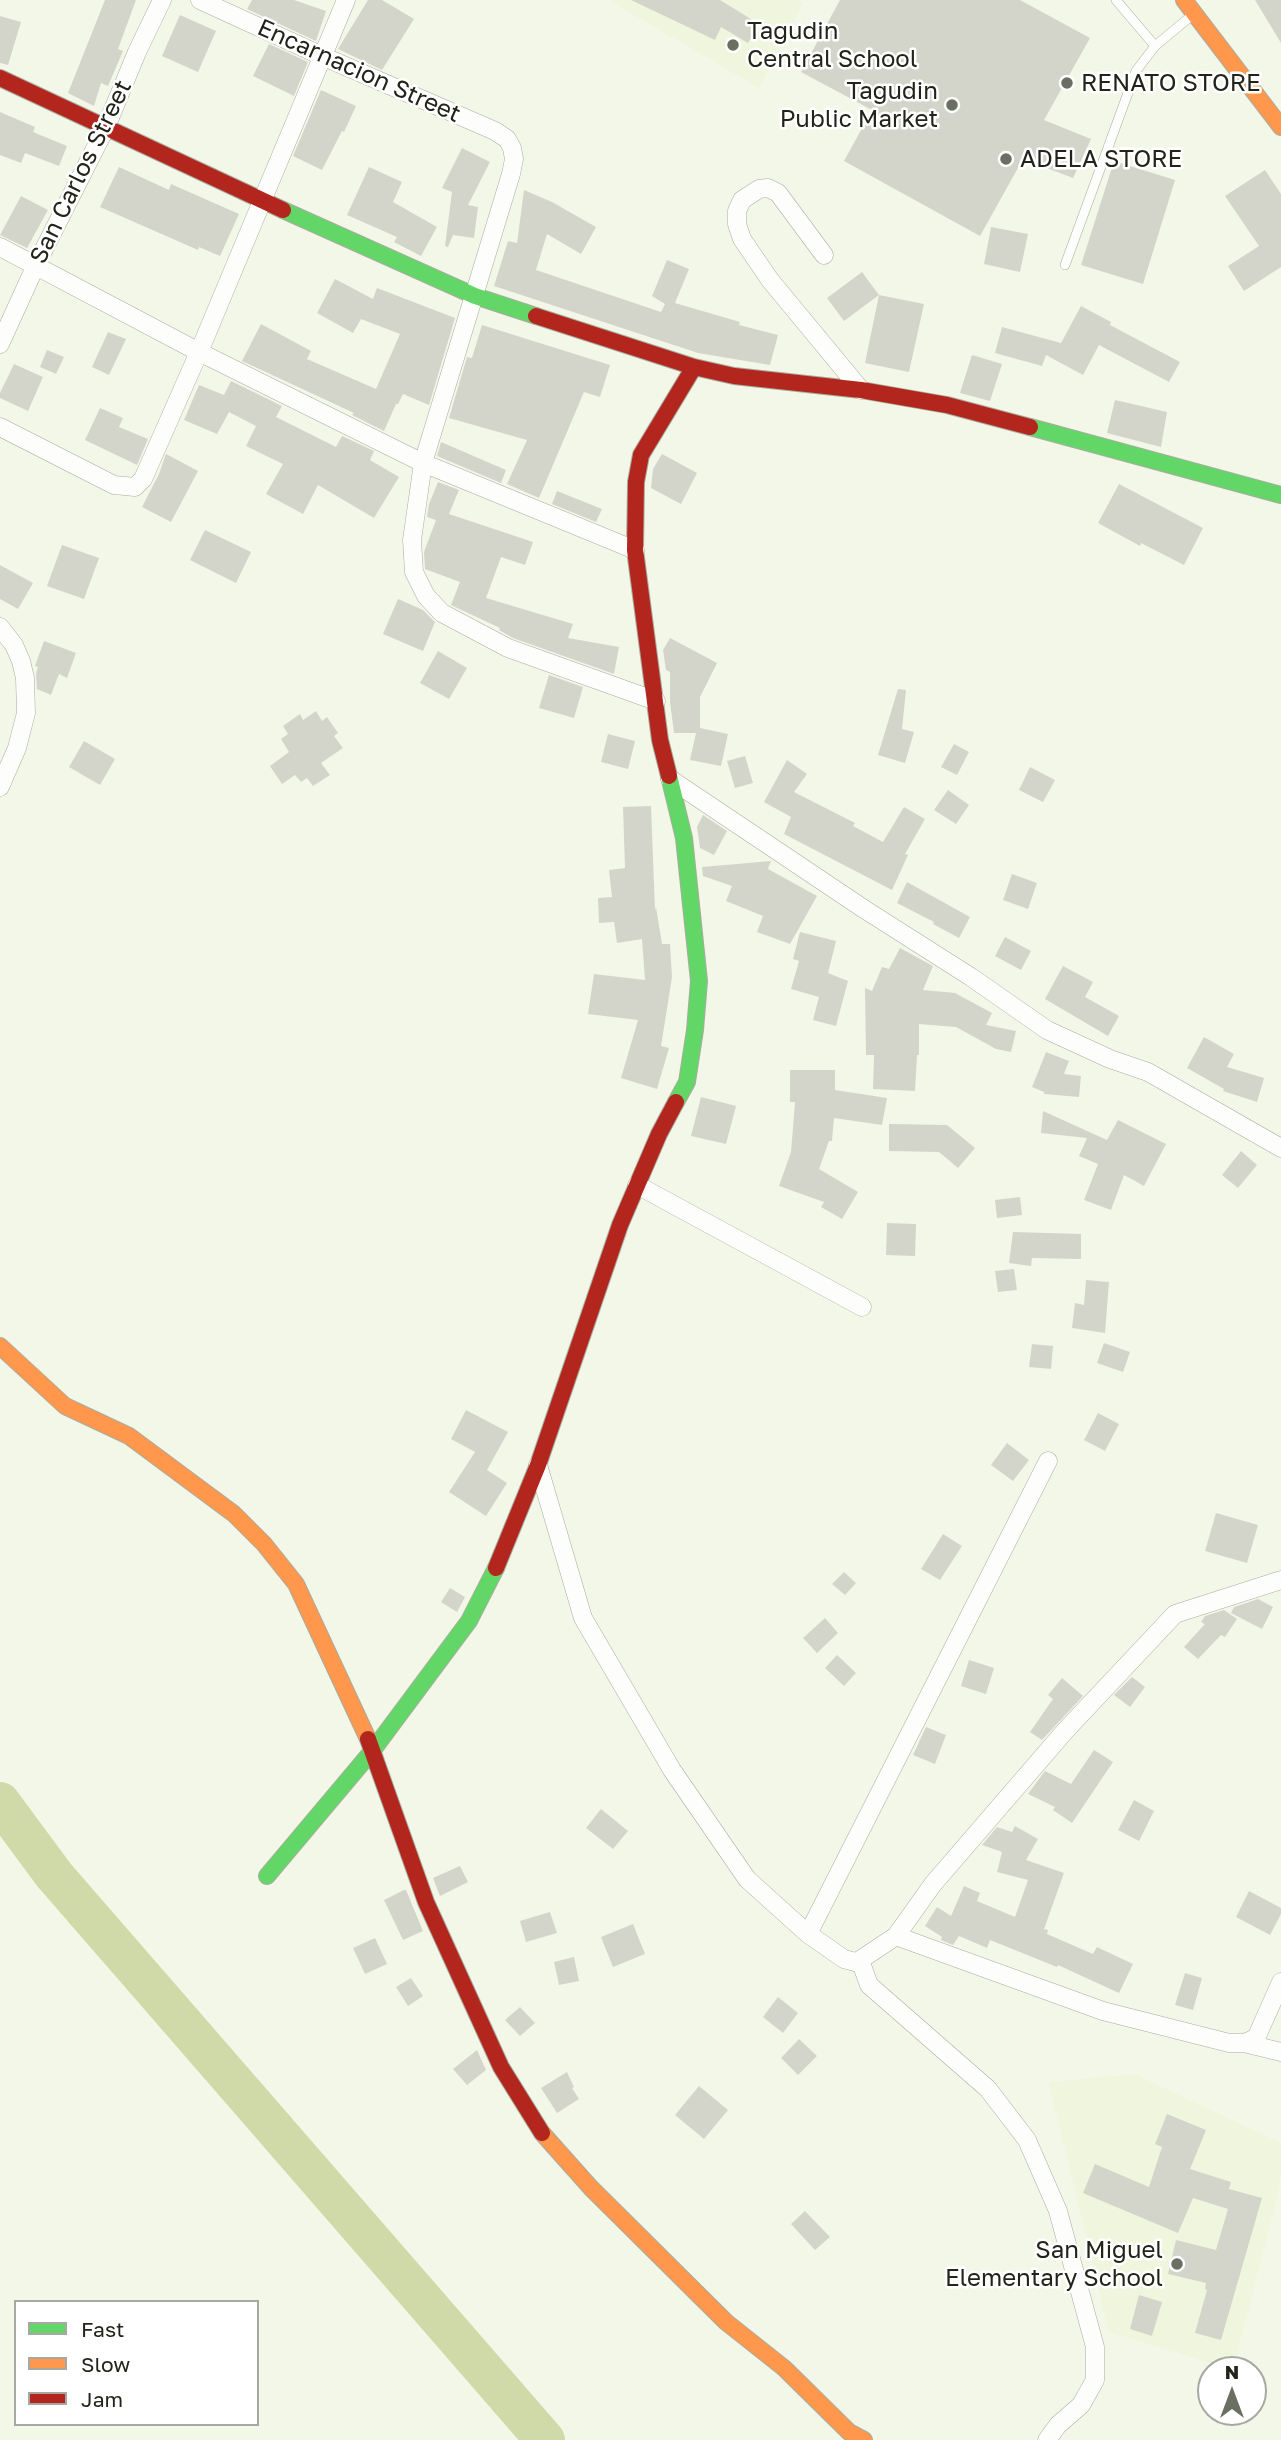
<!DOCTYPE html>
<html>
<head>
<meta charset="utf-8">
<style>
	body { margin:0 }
	#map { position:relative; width:1281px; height:2440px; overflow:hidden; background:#f3f7e8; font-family:"Golos Text",sans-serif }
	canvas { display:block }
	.legend { position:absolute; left:14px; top:2300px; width:245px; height:126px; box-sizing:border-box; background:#fff; border:2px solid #a7a7a3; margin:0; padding:9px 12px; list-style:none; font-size:21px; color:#22241a }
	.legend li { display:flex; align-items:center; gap:14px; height:35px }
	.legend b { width:35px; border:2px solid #a7a7a3 }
	.north { position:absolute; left:1197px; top:2356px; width:70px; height:70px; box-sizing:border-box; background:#fff; border:2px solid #a7a7a3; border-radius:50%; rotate:0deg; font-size:19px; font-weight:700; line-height:28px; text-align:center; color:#22241a }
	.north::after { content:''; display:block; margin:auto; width:24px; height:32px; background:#6b6e62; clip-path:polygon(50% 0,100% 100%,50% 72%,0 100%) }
</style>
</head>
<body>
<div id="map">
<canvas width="1281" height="2440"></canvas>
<ul class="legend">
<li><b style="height:9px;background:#63d668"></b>Fast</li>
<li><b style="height:9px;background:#ff974d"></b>Slow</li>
<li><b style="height:9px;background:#b3261e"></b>Jam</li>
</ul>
<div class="north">N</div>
</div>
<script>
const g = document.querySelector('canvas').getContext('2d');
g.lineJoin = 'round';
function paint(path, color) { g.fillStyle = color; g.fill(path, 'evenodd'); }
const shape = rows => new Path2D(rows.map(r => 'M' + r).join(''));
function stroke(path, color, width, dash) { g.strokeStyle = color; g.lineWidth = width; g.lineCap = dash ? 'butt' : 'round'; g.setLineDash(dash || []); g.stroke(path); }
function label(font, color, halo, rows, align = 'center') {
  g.font = font + ' "Golos Text",sans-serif'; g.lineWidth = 5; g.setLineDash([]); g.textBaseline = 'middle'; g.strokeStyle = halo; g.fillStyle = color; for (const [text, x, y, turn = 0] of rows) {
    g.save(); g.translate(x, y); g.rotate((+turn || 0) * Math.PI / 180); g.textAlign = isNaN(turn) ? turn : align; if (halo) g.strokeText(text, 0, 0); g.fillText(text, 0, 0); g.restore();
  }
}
paint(shape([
	[608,0,798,0,803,3,759,88],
	[1134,2074,1281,2143,1281,2179,1233,2370,1109,2332,1049,2082]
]), '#f0f6dd');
stroke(shape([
	[0,1802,54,1875,545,2440]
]), '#cfdaa8', 40);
paint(shape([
	[105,0,136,0,118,49,123,51,108,86,101,83,94,106,68,93],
	[252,0,294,0,326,11,316,41,247,9],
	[368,0,382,0,414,19,382,70,338,49],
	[631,0,720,0,759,24,748,43,721,27,715,40],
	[840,0,1020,0,1090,38,1044,120,1091,139,1073,178,1023,159,980,236,844,161,872,110,801,72],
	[1255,0,1281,0,1281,43],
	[180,15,216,31,198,72,162,56],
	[0,16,21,22,8,65,0,63],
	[269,44,308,62,294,96,253,76],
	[321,90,356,106,344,132,342,131,322,170,293,156],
	[0,112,35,127,33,132,67,146,59,166,25,153,21,163,0,155],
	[462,148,490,162,468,205,478,207,474,238,453,235,448,247,445,246,452,192,442,188],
	[1114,161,1175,180,1143,284,1081,265],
	[119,167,169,190,171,184,239,214,220,256,199,247,198,250,100,207],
	[369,167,402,182,393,202,437,227,421,256,394,242,397,237,347,215],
	[1265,170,1281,194,1281,267,1244,291,1228,266,1259,246,1225,196],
	[524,190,552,202,596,227,581,254,547,234,536,270,661,312,665,304,652,296,667,260,689,269,675,303,740,322,739,325,778,335,770,365,698,353,494,286,508,241,517,243],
	[21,196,48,210,27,248,0,235],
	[991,227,1028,234,1020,272,984,264],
	[862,272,879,295,844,321,827,298],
	[335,279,373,299,377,288,455,318,429,405,403,394,398,404,396,404,384,431,352,415,354,413,242,361,261,324,311,351,307,359,376,389,400,334,361,319,353,333,317,313],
	[879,295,924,304,909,372,865,363],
	[1081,306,1111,322,1110,325,1180,362,1169,382,1099,345,1083,375,1046,355,1042,366,995,353,1002,327,1061,343],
	[482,325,610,365,600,397,584,392,539,498,507,484,527,440,449,418,467,357,472,358],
	[108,332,126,339,109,375,92,367],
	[47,350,64,357,56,374,40,367],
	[972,355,1002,364,990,401,960,393],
	[14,364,43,377,28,411,0,398,0,393],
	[231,381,282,406,276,417,336,447,342,436,374,451,370,460,399,477,374,518,318,485,303,514,266,494,283,464,246,446,256,426,229,412,217,434,184,420,199,385,224,395],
	[1115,400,1167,412,1161,447,1107,433],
	[100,408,123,418,119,427,148,439,137,465,85,440],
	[441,442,506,470,501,483,437,456],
	[166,454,198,471,171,522,142,507,159,474],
	[662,454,697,473,681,504,651,488,653,469],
	[438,482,459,490,449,514,533,542,525,565,501,557,486,598,573,624,568,638,619,647,614,674,513,638,499,630,500,628,451,605,460,582,425,569,424,552,436,520,427,517,429,504],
	[1119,484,1203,528,1184,565,1141,543,1140,546,1098,523],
	[557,491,602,509,596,522,552,504],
	[205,530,251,552,236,583,190,560],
	[62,545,99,558,84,599,47,586],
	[0,565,33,583,18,609,0,599],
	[398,599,423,610,435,622,423,651,383,634],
	[670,638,717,663,700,697,700,728,728,734,721,766,690,760,696,733,674,733,670,702,670,672,666,670,663,650],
	[44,641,76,653,67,678,59,674,51,695,37,689,36,674,38,667,35,666],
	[438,651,467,668,449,699,420,683],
	[549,675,583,687,574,718,539,708],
	[898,689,906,690,902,729,914,732,905,763,878,755],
	[316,711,322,721,327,717,338,733,334,736,343,748,321,763,330,775,313,786,307,778,301,782,295,775,282,784,270,766,289,752,281,739,288,734,283,726,300,714,303,720],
	[608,734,635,741,628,769,601,762],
	[84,741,115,759,100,785,69,767],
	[954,744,969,752,957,775,941,767],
	[745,756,753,783,735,788,727,761],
	[787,760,807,774,794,792,855,823,853,826,883,842,904,807,925,819,905,854,908,855,892,890,784,834,791,817,764,802],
	[1030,767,1055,780,1043,802,1019,790],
	[948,790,969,805,956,824,934,810],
	[651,806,655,910,656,907,662,944,670,944,672,977,661,1046,669,1048,657,1089,621,1078,638,1020,588,1014,594,974,645,980,642,939,617,943,614,922,599,923,598,898,612,897,609,870,625,868,623,807],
	[703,815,727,831,714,855,700,848,697,827],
	[771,861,768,869,817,896,790,944,757,932,763,916,726,901,732,886,703,876,702,867],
	[1012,874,1037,883,1028,909,1003,900],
	[907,882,970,917,959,938,933,924,934,922,897,903],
	[800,932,836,941,828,973,848,981,836,1026,813,1020,819,997,791,989,799,961,793,959],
	[1005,937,1031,951,1021,970,995,956],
	[900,948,933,966,923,990,955,993,992,1013,986,1025,1016,1031,1011,1052,996,1049,956,1027,919,1024,919,1055,917,1055,915,1091,873,1089,874,1055,866,1055,865,988,872,991,882,967,889,969],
	[1063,966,1093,982,1085,997,1119,1016,1108,1036,1045,999],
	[1204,1037,1234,1054,1227,1067,1264,1078,1257,1102,1223,1091,1224,1089,1187,1068],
	[1046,1052,1069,1061,1064,1074,1081,1076,1079,1097,1044,1094,1044,1092,1032,1087],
	[790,1070,835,1070,835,1090,887,1098,882,1125,834,1118,832,1141,829,1141,819,1169,858,1192,842,1219,821,1207,824,1202,779,1186,791,1152,795,1102,790,1102],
	[701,1097,736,1106,726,1144,691,1136],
	[1043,1111,1107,1140,1118,1120,1166,1144,1144,1186,1124,1175,1111,1210,1084,1200,1098,1164,1079,1156,1087,1138,1041,1133],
	[889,1124,947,1125,975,1148,958,1168,939,1152,889,1151],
	[1241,1151,1257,1165,1238,1188,1222,1175],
	[1020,1197,1022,1215,997,1218,995,1200],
	[887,1223,916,1224,915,1256,886,1255],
	[1013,1232,1081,1234,1081,1259,1032,1258,1031,1266,1009,1263],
	[1014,1269,1017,1290,998,1292,995,1271],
	[1086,1280,1109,1282,1105,1333,1072,1328,1075,1303,1084,1305],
	[1104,1343,1130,1352,1123,1372,1097,1363],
	[1032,1344,1053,1346,1051,1369,1029,1367],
	[466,1410,508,1432,487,1470,507,1483,486,1516,449,1492,475,1452,451,1439],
	[1098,1413,1119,1424,1105,1451,1084,1440],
	[1007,1443,1029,1460,1013,1481,991,1465],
	[1216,1513,1258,1525,1247,1563,1205,1551],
	[943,1534,962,1546,940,1580,921,1569],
	[844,1572,856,1583,845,1595,832,1584],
	[450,1588,465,1597,457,1612,441,1602],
	[1258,1599,1273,1607,1262,1629,1231,1613,1234,1607],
	[1224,1610,1237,1619,1225,1637,1221,1635,1198,1659,1184,1647,1205,1624,1201,1622,1205,1616],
	[825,1618,838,1633,817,1653,803,1638],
	[837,1655,856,1673,844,1686,825,1668],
	[969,1660,994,1668,986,1694,961,1686],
	[1132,1677,1145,1687,1130,1707,1114,1695],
	[1062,1678,1083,1696,1042,1740,1030,1732,1053,1699,1048,1695],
	[926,1727,946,1735,935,1764,913,1755],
	[1094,1750,1113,1762,1072,1823,1053,1810,1055,1807,1028,1794,1045,1771,1071,1784],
	[1134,1800,1154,1811,1139,1841,1118,1830],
	[601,1809,628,1831,613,1849,586,1828],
	[1015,1826,1038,1839,1026,1860,1064,1873,1044,1929,1048,1930,1047,1934,1093,1954,1097,1947,1133,1964,1119,1993,1058,1965,1057,1967,990,1940,987,1948,959,1936,953,1945,941,1940,942,1937,925,1926,937,1907,951,1916,964,1886,980,1893,977,1901,1015,1917,1028,1880,997,1872,1002,1852,982,1845,997,1827,1012,1832],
	[460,1866,468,1882,440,1896,433,1878],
	[404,1890,406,1890,423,1931,403,1940,384,1900],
	[1249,1891,1281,1908,1281,1914,1270,1935,1236,1917],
	[550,1912,557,1933,526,1942,520,1921],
	[633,1924,645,1954,613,1967,601,1937],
	[375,1938,387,1964,365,1974,353,1948],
	[574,1957,579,1981,559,1985,554,1962],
	[1185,1973,1202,1978,1193,2010,1175,2005],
	[411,1978,423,1996,408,2006,396,1987],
	[778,1997,798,2013,783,2033,763,2017],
	[520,2007,535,2023,520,2036,505,2020],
	[799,2039,817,2056,798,2075,781,2058],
	[477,2050,486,2070,467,2085,453,2069],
	[567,2072,574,2087,572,2088,579,2099,557,2113,541,2088],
	[699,2086,728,2110,704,2139,675,2115],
	[1167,2114,1206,2130,1190,2169,1231,2182,1229,2189,1262,2198,1221,2340,1195,2333,1207,2290,1205,2289,1206,2283,1168,2274,1176,2240,1216,2250,1228,2209,1193,2198,1178,2233,1083,2193,1095,2164,1149,2187,1162,2147,1155,2144],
	[805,2211,830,2237,815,2250,791,2224],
	[1139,2295,1162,2302,1152,2336,1130,2329]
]), '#d3d5ca');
const lane = shape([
	[1116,0,1155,46],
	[1065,265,1136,71,1155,46,1190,17]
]);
const street = shape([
	[200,0,322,56,495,131,507,139,512,148,514,159,511,174,423,463,412,540,414,572,426,596,442,613,508,648,656,701],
	[0,247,199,352,423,463,635,550],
	[824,255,778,193,768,188,759,189,742,200,737,211,737,224,742,239,770,280,861,390],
	[0,344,36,265,106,127,137,52,162,0],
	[0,427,114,485,135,487,143,479,199,352,346,0],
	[0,627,14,645,21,661,25,678,26,713,17,748,0,787],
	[670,779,864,909,971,977,1047,1030,1110,1059,1148,1072,1281,1148],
	[637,1185,862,1307],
	[538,1465,583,1618,672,1770,747,1879,808,1934,844,1959,855,1962,860,1960,896,1936,933,1884,1065,1731,1175,1614,1281,1580],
	[808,1934,1048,1461],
	[896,1936,1103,2011,1229,2043,1244,2043,1252,2040,1257,2036,1281,1982],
	[860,1960,869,1985,988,2089,1027,2140,1058,2211,1095,2347,1095,2380,1081,2405,1058,2425,1047,2440],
	[1244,2043,1281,2052]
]);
const fast = shape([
	[283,210,475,296,536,316],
	[1030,427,1281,495],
	[669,776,684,838,699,981,695,1030,687,1082,676,1102],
	[267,1876,373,1750,469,1621,496,1568]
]);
const slow = shape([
	[1184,0,1281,127],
	[0,1346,65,1406,129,1436,234,1514,264,1544,296,1584,368,1739],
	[542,2133,591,2188,726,2322,784,2368,849,2432,864,2440]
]);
const jam = shape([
	[0,78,283,210],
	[536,316,694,367,734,376,861,390,947,405,1030,427],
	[669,776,660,740,635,550,636,482,641,455,694,367],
	[496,1568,538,1465,620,1225,659,1134,676,1102],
	[368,1739,426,1902,501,2067,542,2133]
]);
stroke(lane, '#a9aca0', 10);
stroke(street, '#a9aca0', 19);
stroke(fast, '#a9aca0', 18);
stroke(slow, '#a9aca0', 18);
stroke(jam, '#a9aca0', 18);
stroke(lane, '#fdfefc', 9);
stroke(street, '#fdfefc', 18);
stroke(fast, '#63d668', 16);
stroke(slow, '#ff974d', 16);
stroke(jam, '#b3261e', 16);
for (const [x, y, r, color] of [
	[733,45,7,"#6b6e62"],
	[1067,83,7,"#6b6e62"],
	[952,105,7,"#6b6e62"],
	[1006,159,7,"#6b6e62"],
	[1177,2264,7,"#6b6e62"]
]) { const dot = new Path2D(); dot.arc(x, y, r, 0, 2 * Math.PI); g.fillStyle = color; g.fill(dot); stroke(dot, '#fff', 2.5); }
label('24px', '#22241a', '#fff', [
	["Tagudin",747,31],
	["Central School",747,59],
	["RENATO STORE",1081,83],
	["Tagudin",938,91,"right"],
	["Public Market",938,119,"right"],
	["ADELA STORE",1020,159],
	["San Miguel",1163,2250,"right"],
	["Elementary School",1163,2278,"right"]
], 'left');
label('24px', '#22241a', '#fff', [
	["Encarnacion Street",359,71,24],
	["San Carlos Street",81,172,-64]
]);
</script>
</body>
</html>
